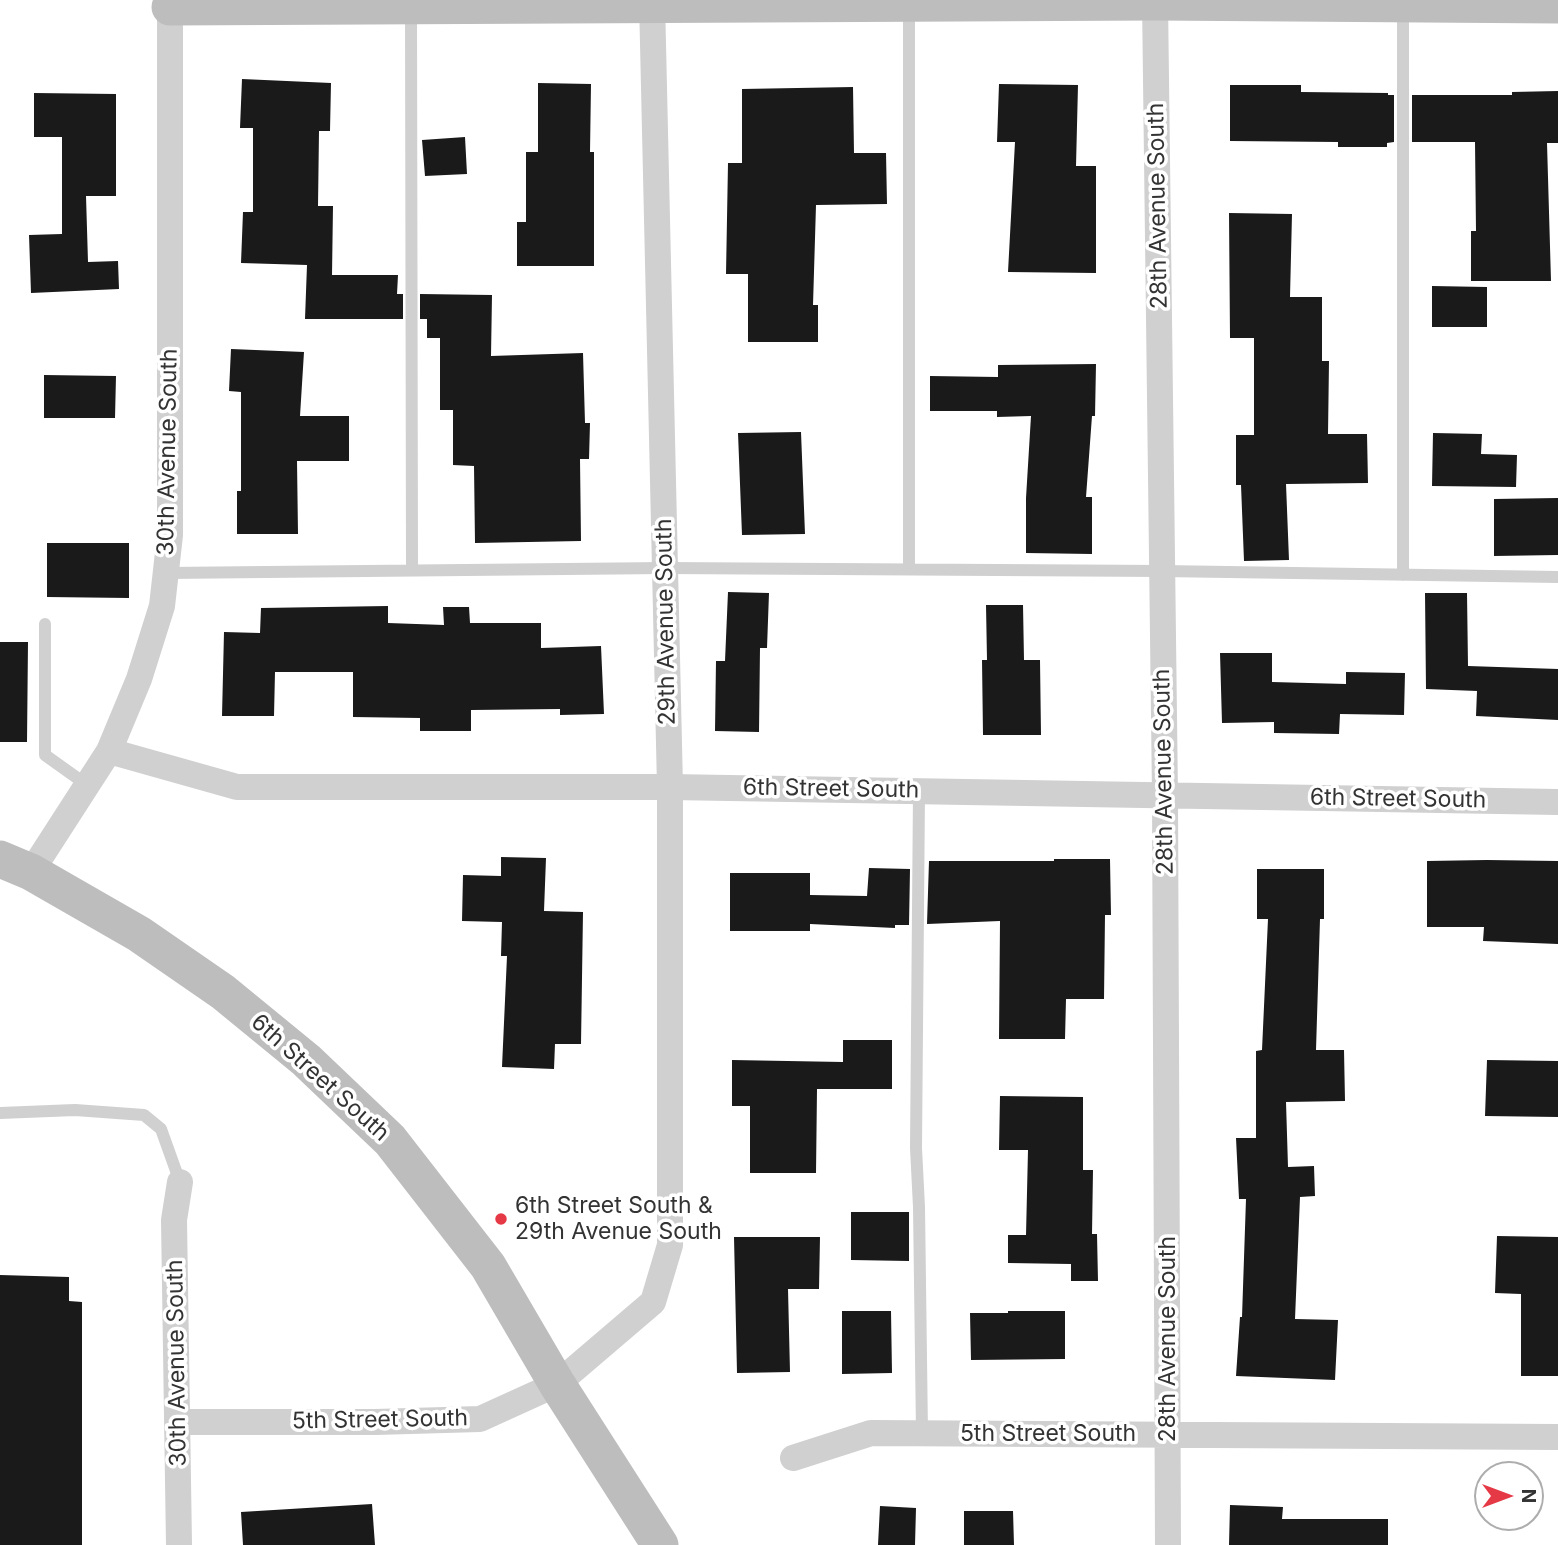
<!DOCTYPE html>
<html>
<head>
<meta charset="utf-8">
<style>
	body { margin:0 }
	#map { position:relative; width:1558px; height:1545px; overflow:hidden; background:#fff; font-family:Inter,sans-serif }
	canvas { display:block }
	.north { position:absolute; left:1474px; top:1461px; width:70px; height:70px; box-sizing:border-box; background:#fff; border:2px solid #adadad; border-radius:50%; rotate:90deg; font-size:19px; font-weight:700; line-height:28px; text-align:center; color:#333 }
	.north::after { content:''; display:block; margin:auto; width:24px; height:32px; background:#e63946; clip-path:polygon(50% 0,100% 100%,50% 72%,0 100%) }
</style>
</head>
<body>
<div id="map">
<canvas width="1558" height="1545"></canvas>
<div class="north">N</div>
</div>
<script>
const g = document.querySelector('canvas').getContext('2d');
g.lineJoin = 'round';
function paint(path, color) { g.fillStyle = color; g.fill(path, 'evenodd'); }
const shape = rows => new Path2D(rows.map(r => 'M' + r).join(''));
function stroke(path, color, width, dash) { g.strokeStyle = color; g.lineWidth = width; g.lineCap = dash ? 'butt' : 'round'; g.setLineDash(dash || []); g.stroke(path); }
function label(font, color, halo, rows, align = 'center') {
  g.font = font + ' Inter,sans-serif'; g.lineWidth = 7; g.setLineDash([]); g.textBaseline = 'middle'; g.strokeStyle = halo; g.fillStyle = color; for (const [text, x, y, turn = 0] of rows) {
    g.save(); g.translate(x, y); g.rotate((+turn || 0) * Math.PI / 180); g.textAlign = isNaN(turn) ? turn : align; if (halo) g.strokeText(text, 0, 0); g.fillText(text, 0, 0); g.restore();
  }
}
paint(shape([
	[242,79,331,83,330,131,319,131,318,206,333,206,332,275,398,275,397,294,403,294,403,319,305,319,307,265,241,263,243,212,253,212,253,128,240,128],
	[538,83,591,84,590,152,594,152,594,266,517,266,517,222,526,222,526,152,538,152],
	[999,84,1078,85,1076,166,1096,166,1096,273,1008,272,1015,142,997,142],
	[1230,85,1301,85,1301,92,1388,93,1388,95,1394,95,1394,142,1387,143,1387,147,1338,147,1338,142,1230,141],
	[853,87,854,153,886,153,887,204,816,205,813,305,818,305,818,342,748,342,748,274,726,274,728,163,742,163,742,89],
	[1558,91,1558,143,1547,143,1551,281,1471,281,1471,231,1476,231,1475,142,1412,142,1412,95,1512,95,1512,92],
	[34,93,116,94,116,196,86,196,88,262,118,261,119,289,31,293,29,235,62,234,62,137,34,137],
	[465,137,467,174,425,176,422,140],
	[1229,213,1292,214,1290,297,1322,297,1322,361,1329,361,1328,434,1367,434,1368,483,1286,484,1289,560,1244,561,1241,485,1236,485,1236,435,1254,435,1254,338,1230,338],
	[1432,286,1487,287,1487,327,1432,327],
	[420,294,492,295,491,356,583,353,585,423,590,423,589,459,580,459,581,541,475,543,474,466,453,465,453,410,440,410,440,338,427,338,427,319,420,319],
	[231,349,304,352,300,416,349,416,349,461,297,461,298,534,237,534,237,491,241,491,241,392,229,391],
	[1096,364,1095,416,1092,416,1086,497,1092,497,1092,554,1026,553,1026,498,1031,416,997,417,997,411,930,411,930,376,998,377,998,365],
	[44,375,116,376,115,418,44,418],
	[801,432,805,534,742,535,738,433],
	[1433,433,1482,434,1481,454,1517,455,1516,487,1432,486],
	[1558,498,1558,555,1494,556,1494,499],
	[47,543,129,543,129,598,47,597],
	[728,592,769,593,767,648,760,648,759,732,715,731,716,661,725,661],
	[1425,593,1467,593,1468,666,1558,669,1558,720,1476,716,1477,691,1426,689],
	[986,605,1023,605,1024,660,1040,660,1041,735,983,735,982,660,987,660],
	[388,606,388,623,444,625,443,607,469,607,470,623,541,623,541,648,601,646,604,714,560,715,560,709,471,710,471,731,420,731,420,718,353,717,353,672,275,672,274,716,222,716,224,632,260,633,261,608],
	[0,642,28,642,27,742,0,742],
	[1220,653,1272,653,1272,682,1346,684,1346,672,1405,673,1404,715,1340,714,1339,734,1274,733,1274,722,1222,723],
	[501,857,546,858,544,911,583,912,581,1044,555,1044,554,1069,502,1067,507,956,501,956,502,922,462,921,463,875,501,876],
	[1054,859,1110,859,1111,915,1105,915,1104,999,1066,999,1065,1039,999,1039,1000,921,927,924,929,861,1054,861],
	[1487,860,1558,861,1558,944,1483,941,1484,927,1427,927,1427,861],
	[869,868,910,869,909,925,895,925,895,928,810,924,810,931,730,931,730,873,810,873,810,895,867,896],
	[1257,869,1324,869,1324,919,1320,919,1316,1050,1344,1050,1345,1101,1286,1102,1288,1167,1314,1166,1315,1196,1300,1197,1295,1319,1338,1320,1335,1380,1236,1376,1240,1317,1242,1317,1246,1199,1239,1199,1236,1138,1256,1138,1256,1051,1262,1050,1268,919,1257,919],
	[843,1040,892,1040,892,1089,817,1089,816,1173,750,1173,750,1106,732,1106,732,1060,843,1062],
	[1487,1060,1558,1061,1558,1117,1485,1116],
	[1000,1096,1083,1097,1083,1170,1093,1170,1092,1234,1097,1234,1098,1281,1071,1281,1071,1264,1008,1263,1008,1235,1026,1235,1028,1150,999,1150],
	[851,1212,909,1212,909,1261,851,1260],
	[1497,1236,1558,1237,1558,1376,1521,1376,1521,1294,1495,1293],
	[734,1237,820,1237,819,1289,788,1289,790,1372,737,1373],
	[0,1275,69,1277,69,1301,82,1302,82,1545,0,1545],
	[842,1311,891,1311,892,1373,842,1374],
	[1008,1311,1065,1311,1065,1359,971,1360,970,1313,1008,1313],
	[372,1504,375,1545,243,1545,241,1512],
	[1230,1505,1283,1507,1282,1519,1388,1519,1388,1545,1229,1545],
	[880,1506,916,1508,915,1545,878,1545],
	[964,1511,1013,1511,1014,1545,964,1545]
]), '#1a1a1a');
stroke(shape([
	[909,6,909,569],
	[1403,8,1403,575],
	[411,10,412,570],
	[166,573,665,568,1162,571,1558,577],
	[45,624,45,755,87,785],
	[919,791,916,1148,919,1207,922,1433],
	[0,1113,75,1110,144,1115,161,1129,180,1182]
]), '#d0d0d0', 12);
stroke(shape([
	[1155,0,1165,795,1168,1545],
	[109,751,237,787,670,787,1558,802],
	[31,872,109,751,139,679,162,606,170,535,170,0],
	[178,1422,375,1422,480,1419,557,1384,653,1302,670,1245,670,787,652,0],
	[793,1458,871,1433,1558,1437],
	[179,1545,174,1220,180,1182]
]), '#d0d0d0', 26);
stroke(shape([
	[170,7,1155,2,1558,5],
	[0,859,31,872,139,934,223,992,306,1060,390,1140,488,1266,557,1384,660,1545]
]), '#bdbdbd', 37);
for (const [x, y, r, color] of [
	[501,1219,7,"#e63946"]
]) { const dot = new Path2D(); dot.arc(x, y, r, 0, 2 * Math.PI); g.fillStyle = color; g.fill(dot); stroke(dot, '#fff', 2.5); }
label('23px', '#333', '#fff', [
	["28th Avenue South",1158,206,-91],
	["30th Avenue South",168,452,-89],
	["29th Avenue South",666,622,-91],
	["28th Avenue South",1164,772,-91],
	["6th Street South",831,789,1],
	["6th Street South",1398,799,1],
	["6th Street South",320,1078,42],
	["28th Avenue South",1168,1339,-90],
	["30th Avenue South",177,1363,-91],
	["5th Street South",380,1420,-1],
	["5th Street South",1048,1434]
]);
label('23px', '#333', '#fff', [
	["6th Street South &",515,1206],
	["29th Avenue South",515,1232]
], 'left');
</script>
</body>
</html>
